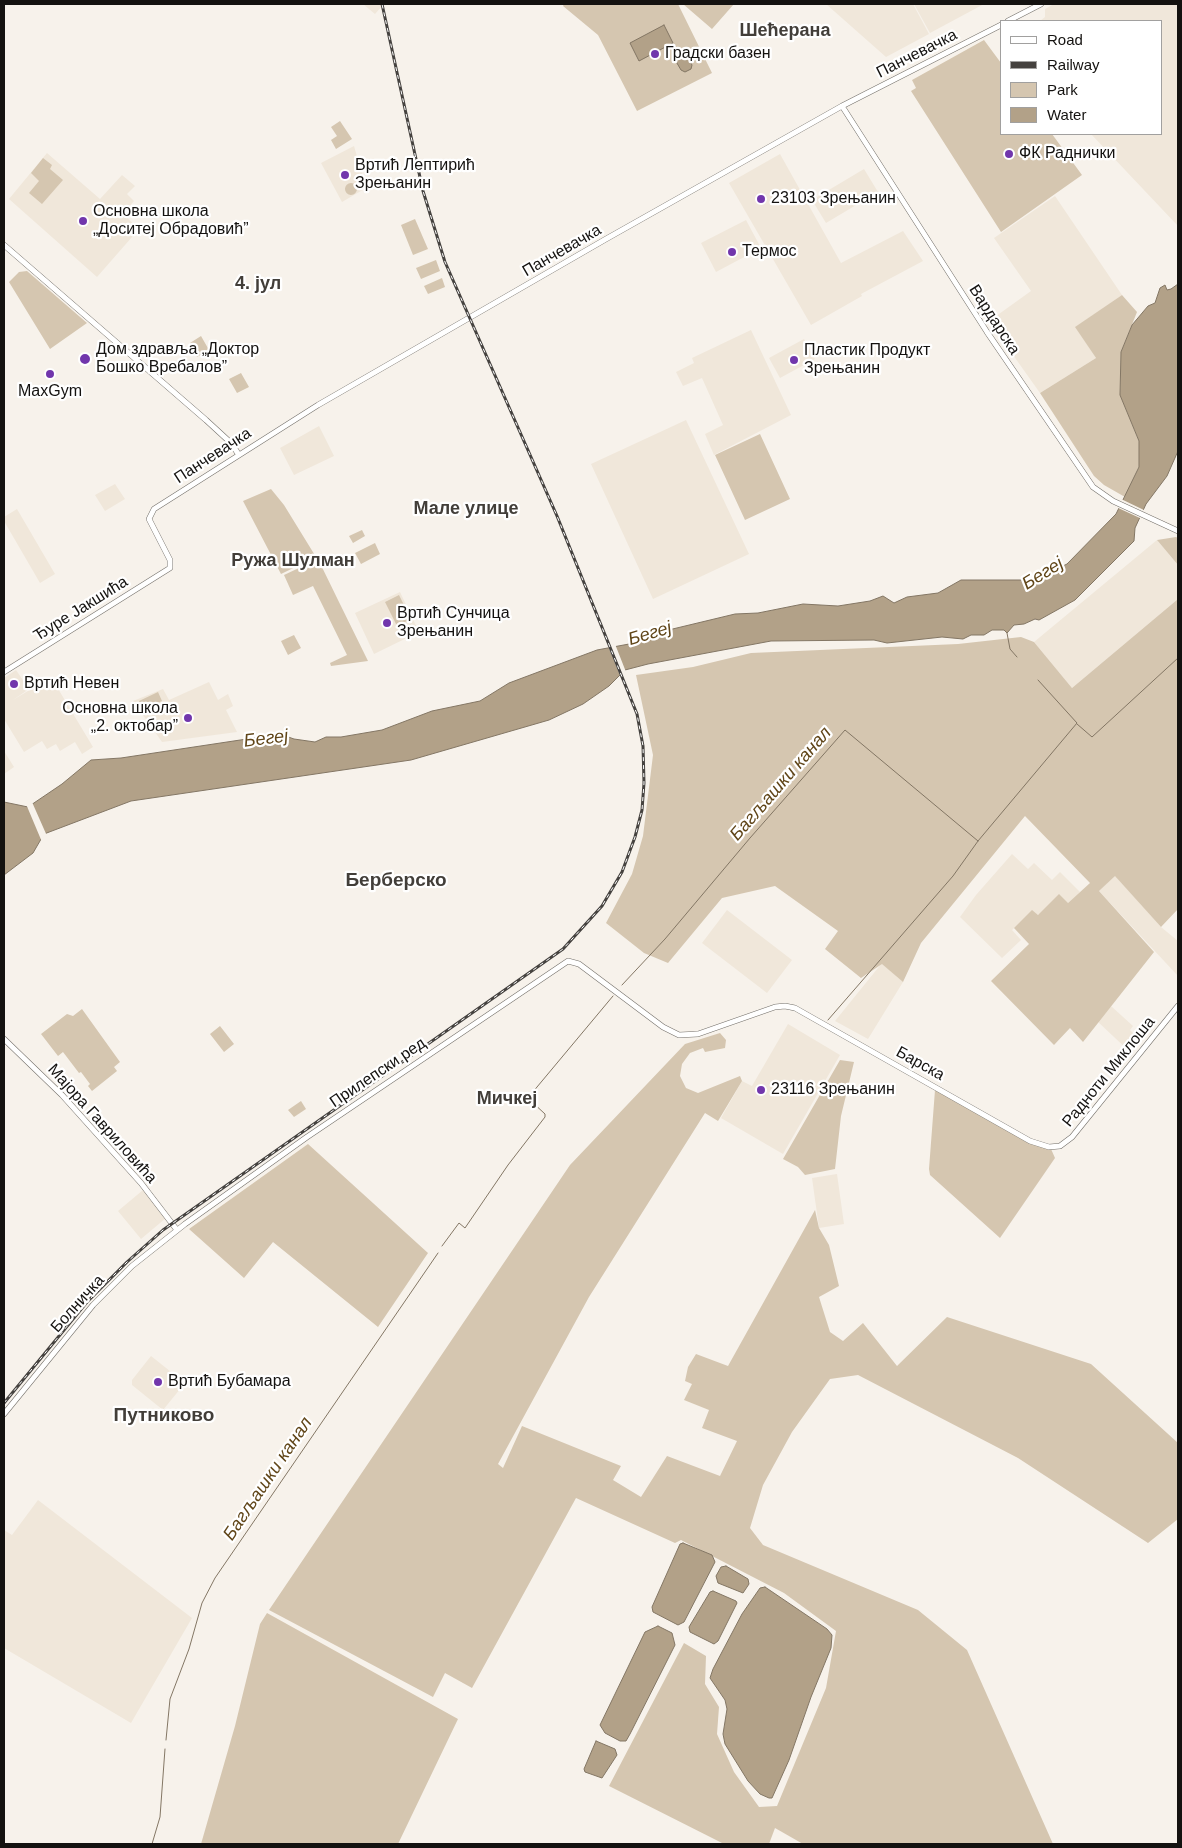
<!DOCTYPE html>
<html>
<head>
<meta charset="utf-8">
<style>
	body { margin:0 }
	#map { position:relative; width:1182px; height:1848px; overflow:hidden; background:#f7f2eb; font-family:Arial,sans-serif }
	canvas { display:block }
	.frame { position:absolute; inset:0; border:5px solid #141210; pointer-events:none }
	.legend { position:absolute; left:1000px; top:20px; width:162px; height:115px; box-sizing:border-box; background:#fff; border:1px solid #a1a09f; margin:0; padding:6px 9px; list-style:none; font-size:15px; color:#141210 }
	.legend li { display:flex; align-items:center; gap:10px; height:25px }
	.legend b { width:25px; border:1px solid #a1a09f }
</style>
</head>
<body>
<div id="map">
<canvas width="1182" height="1848"></canvas>
<div class="frame"></div>
<ul class="legend">
<li><b style="height:6px;background:#fff"></b>Road</li>
<li><b style="height:6px;background:#45423f"></b>Railway</li>
<li><b style="height:14px;background:#d5c6b0"></b>Park</li>
<li><b style="height:14px;background:#b2a188"></b>Water</li>
</ul>
</div>
<script>
const g = document.querySelector('canvas').getContext('2d');
g.lineJoin = 'round';
function paint(path, color) { g.fillStyle = color; g.fill(path, 'evenodd'); }
const shape = rows => new Path2D(rows.map(r => 'M' + r).join(''));
function stroke(path, color, width, dash) { g.strokeStyle = color; g.lineWidth = width; g.lineCap = dash ? 'butt' : 'round'; g.setLineDash(dash || []); g.stroke(path); }
function label(font, color, halo, rows, align = 'center') {
  g.font = font + ' Arial,sans-serif'; g.lineWidth = 4.5; g.setLineDash([]); g.textBaseline = 'middle'; g.strokeStyle = halo; g.fillStyle = color; for (const [text, x, y, turn = 0] of rows) {
    g.save(); g.translate(x, y); g.rotate((+turn || 0) * Math.PI / 180); g.textAlign = isNaN(turn) ? turn : align; if (halo) g.strokeText(text, 0, 0); g.fillText(text, 0, 0); g.restore();
  }
}
paint(shape([
	[363,4,382,4,383,5,375,14],
	[826,4,913,4,929,34,886,57],
	[914,4,984,4,930,33],
	[1054,4,1178,4,1178,226,1091,134,1161,134,1161,21,1040,21,1045,17,1045,9],
	[354,146,366,188,342,202,321,163],
	[47,153,100,199,122,175,135,186,127,194,134,201,123,214,139,229,97,277,9,199],
	[780,154,841,263,903,231,923,261,861,294,862,296,811,325,729,183],
	[864,169,878,192,826,223,812,200],
	[1055,196,1122,295,1076,327,1096,358,1040,393,1013,355,1017,352,992,319,1031,291,994,238],
	[746,220,761,248,716,272,701,243],
	[751,330,791,415,714,455,705,434,723,425,702,378,683,386,676,372,694,363,692,358],
	[804,339,815,359,780,378,769,358],
	[686,420,749,554,653,599,591,464],
	[319,426,334,456,294,475,280,448],
	[115,484,125,499,105,511,95,495],
	[17,509,55,574,40,583,4,521,4,517],
	[1157,540,1178,565,1178,599,1072,688,1034,642],
	[400,592,419,632,374,654,355,613],
	[16,670,29,689,13,700,51,677,93,747,82,754,75,742,60,751,56,744,47,749,42,741,24,752,4,719,4,678],
	[209,682,218,700,228,694,233,706,226,710,237,732,162,742,133,701,163,689,169,700],
	[4,751,14,767,4,774],
	[1012,854,1028,869,1034,863,1052,880,1060,872,1080,892,1068,903,1037,915,1032,911,1012,930,1021,940,1002,958,960,917,976,895],
	[1115,875,1161,927,1178,941,1178,976,1099,891],
	[727,910,792,960,767,993,702,943],
	[882,963,903,982,868,1039,835,1021],
	[1111,1006,1133,1026,1130,1030,1141,1041,1131,1053,1097,1021],
	[788,1024,840,1055,783,1154,721,1118,742,1081,752,1086],
	[837,1174,844,1224,819,1228,812,1178],
	[143,1190,166,1218,141,1239,118,1211],
	[151,1356,185,1383,163,1410,132,1385,132,1380],
	[38,1500,192,1618,131,1723,4,1648,4,1530,12,1535]
]), '#f0e7da');
paint(shape([
	[564,4,678,4,712,73,637,111,598,35,563,6],
	[683,4,734,4,712,29],
	[984,40,1001,63,1001,134,1052,134,1082,175,1001,232,911,91,916,88,912,80],
	[340,121,352,139,336,149,331,140,337,136,331,127],
	[43,158,52,165,50,169,63,180,42,204,29,193,39,181,31,173],
	'345 189a6 6 0 1 1 12 0a6 6 0 1 1-12 0Z',
	[415,219,428,249,413,255,401,225],
	[436,260,440,271,421,279,416,268],
	[27,271,87,323,50,349,9,282,19,272],
	[442,278,445,287,428,294,424,286],
	[1122,295,1137,312,1121,352,1120,394,1139,441,1139,467,1125,497,1104,485,1094,476,1040,393,1096,358,1075,327],
	[201,336,209,350,197,357,190,343],
	[241,373,249,387,237,393,229,379],
	[760,434,790,499,745,520,715,455],
	[271,489,284,505,316,557,281,574,243,501],
	[362,530,365,536,353,543,349,536],
	[1176,537,1178,538,1178,565,1157,540],
	[375,543,380,554,361,564,355,553],
	[318,559,338,600,368,661,331,666,330,663,347,655,313,586,293,595,284,575],
	[399,595,411,619,397,626,385,602],
	[1178,599,1178,909,1161,927,1115,876,1099,891,1154,952,1083,1042,1070,1028,1054,1045,991,981,1029,944,1014,928,1032,910,1038,915,1059,894,1068,903,1090,883,1025,816,921,943,903,982,882,964,861,978,825,949,838,931,775,886,722,898,668,963,644,953,606,923,632,874,643,836,653,755,636,675,693,667,751,653,958,644,1021,637,1034,642,1072,688],
	[294,635,301,648,288,655,281,641],
	[158,692,162,701,143,709,139,701],
	[82,1009,120,1062,114,1067,117,1071,92,1091,88,1086,90,1084,81,1072,79,1073,63,1052,58,1056,41,1034,67,1014,73,1016],
	[220,1026,234,1044,224,1052,210,1034],
	[720,1033,726,1040,725,1048,705,1052,703,1048,690,1053,682,1064,680,1076,686,1088,698,1093,740,1076,742,1081,718,1121,705,1113,589,1297,498,1464,503,1468,522,1426,621,1466,613,1480,641,1497,667,1456,720,1476,737,1441,702,1428,709,1410,684,1400,692,1384,685,1381,688,1367,696,1354,728,1366,815,1210,819,1228,829,1245,839,1286,819,1297,830,1332,843,1341,863,1323,897,1366,947,1317,1091,1364,1178,1443,1178,1519,1148,1543,1018,1458,858,1375,830,1379,792,1432,763,1485,750,1528,763,1545,918,1610,967,1650,1053,1844,803,1844,775,1828,769,1844,724,1844,609,1786,684,1643,706,1656,705,1684,719,1707,717,1734,734,1772,759,1807,777,1806,826,1688,836,1631,784,1593,681,1540,675,1543,576,1498,472,1688,445,1673,433,1697,269,1610,570,1165,685,1044],
	[840,1060,854,1062,841,1116,835,1169,805,1175,798,1167,783,1159],
	[935,1090,1051,1149,1055,1158,1000,1238,930,1175,929,1169],
	[301,1101,306,1109,294,1117,288,1110],
	[308,1144,428,1253,378,1327,273,1242,244,1278,189,1229],
	[267,1613,458,1719,398,1844,201,1844,235,1726,260,1624]
]), '#d5c6b0');
const water = shape([
	[664,25,673,43,639,61,630,43,664,25],
	[685,52,692,65,691,69,685,72,681,70,674,58,685,52],
	[1178,284,1178,451,1167,476,1146,504,1135,528,1134,541,1075,600,1039,620,1035,619,1024,624,1014,625,1007,633,1004,630,992,630,984,635,971,635,963,639,942,637,887,643,874,640,771,641,648,664,625,670,609,686,583,704,549,720,411,760,131,801,44,834,33,853,4,875,4,802,28,807,62,784,91,760,121,758,280,734,294,739,315,742,326,737,341,737,382,730,432,711,480,701,509,683,597,650,629,644,656,633,735,614,758,613,803,604,838,606,870,601,883,596,894,603,907,597,938,593,961,580,1033,580,1049,573,1067,564,1116,514,1139,467,1139,441,1120,395,1121,352,1132,325,1148,306,1155,303,1160,288,1165,285,1167,290,1171,289,1178,284],
	[683,1543,712,1555,715,1562,684,1622,678,1625,653,1612,652,1607,680,1544,683,1543],
	[726,1566,748,1579,749,1584,743,1593,718,1583,716,1576,721,1567,726,1566],
	[765,1587,827,1629,832,1635,831,1648,811,1697,789,1760,772,1798,769,1798,760,1794,748,1781,725,1744,723,1734,727,1709,725,1700,710,1678,713,1669,742,1614,760,1588,765,1587],
	[713,1591,736,1601,737,1603,718,1641,714,1644,690,1632,689,1627,710,1592,713,1591],
	[658,1626,672,1633,675,1645,630,1734,626,1741,620,1741,605,1733,600,1725,645,1632,658,1626],
	[596,1741,615,1749,617,1755,602,1778,585,1772,584,1769,596,1741]
]);
paint(water, '#b2a188');
stroke(water, '#837664', 1);
paint(shape([
	[1121,499,1146,511,1142,519,1116,507],
	[615,644,626,672,621,678,608,646],
	[32,802,47,836,42,842,26,804]
]), '#f7f2eb');
stroke(shape([
	[1007,633,1010,649,1017,657],
	[1077,724,1092,737,1178,658],
	[622,985,665,939,750,838,845,730,978,841],
	[828,1020,953,876,978,841,1077,723,1038,680],
	[442,1246,459,1223,465,1228,508,1165,545,1117,545,1114,531,1101,532,1093,613,996],
	[166,1740,170,1699,189,1649,202,1603,215,1578,438,1253],
	[152,1844,160,1817,165,1749]
]), '#837664', 1);
const tertiary = shape([
	[1008,21,1041,4],
	[842,106,987,332,1093,487,1113,501,1178,531],
	[4,245,206,420,231,443,239,455],
	[4,672,170,568,170,560,149,519,154,509,318,405,606,239,842,106,1001,25],
	[4,1039,62,1095,141,1183,177,1230],
	[4,1414,93,1305,132,1266,185,1224,307,1137,568,961,579,964,663,1027,679,1035,698,1034,775,1007,785,1006,795,1008,1030,1141,1049,1147,1060,1146,1072,1137,1178,1006]
]);
stroke(tertiary, '#736f69', 6);
stroke(tertiary, '#fff', 5);
const rail = shape([
	[4,1403,87,1302,127,1262,163,1230,563,949,602,906,622,872,635,837,642,810,644,783,643,746,637,714,557,516,445,262,423,191,382,4]
]);
stroke(rail, '#45423f', 3);
stroke(rail, '#fff', 1, [4]);
for (const [x, y, r, color] of [
	[655,54,5,"#7136ac"],
	[1009,154,5,"#7136ac"],
	[345,175,5,"#7136ac"],
	[761,199,5,"#7136ac"],
	[83,221,5,"#7136ac"],
	[732,252,5,"#7136ac"],
	[85,359,6,"#7136ac"],
	[794,360,5,"#7136ac"],
	[50,374,5,"#7136ac"],
	[387,623,5,"#7136ac"],
	[14,684,5,"#7136ac"],
	[188,718,5,"#7136ac"],
	[761,1090,5,"#7136ac"],
	[158,1382,5,"#7136ac"]
]) { const dot = new Path2D(); dot.arc(x, y, r, 0, 2 * Math.PI); g.fillStyle = color; g.fill(dot); stroke(dot, '#fff', 2); }
label('16px', '#141210', '#fff', [
	["Градски базен",665,54],
	["ФК Раднички",1019,154],
	["Вртић Лептирић",355,166],
	["Зрењанин",355,184],
	["23103 Зрењанин",771,199],
	["Основна школа",93,212],
	["„Доситеј Обрадовић”",93,230],
	["Термос",742,252],
	["Дом здравља „Доктор",96,350],
	["Бошко Вребалов”",96,368],
	["Пластик Продукт",804,351],
	["Зрењанин",804,369],
	["MaxGym",50,392,"center"],
	["Вртић Сунчица",397,614],
	["Зрењанин",397,632],
	["Вртић Невен",24,684],
	["Основна школа",178,709,"right"],
	["„2. октобар”",178,727,"right"],
	["23116 Зрењанин",771,1090],
	["Вртић Бубамара",168,1382]
], 'left');
label('16px', '#141210', '#fff', [
	["Панчевачка",917,54,-27],
	["Панчевачка",562,251,-30],
	["Вардарска",994,320,57],
	["Панчевачка",213,456,-33],
	["Ђуре Јакшића",81,609,-32],
	["Барска",920,1064,29],
	["Радноти Миклоша",1109,1072,-51],
	["Прилепски ред",378,1073,-34],
	["Мајора Гавриловића",102,1124,48],
	["Болничка",78,1304,-48]
]);
label('bold 18px', '#423e39', '#fff', [
	["Шећерана",785,31],
	["4. јул",258,284],
	["Мале улице",466,509],
	["Ружа Шулман",293,561],
	["Мичкеј",507,1099]
]);
label('italic 18px', '#604518', '#fff', [
	["Бегеј",1043,574,-32],
	["Бегеј",650,634,-17],
	["Бегеј",266,739,-7],
	["Багљашки канал",781,784,-49],
	["Багљашки канал",268,1479,-56]
]);
label('bold 19px', '#423e39', '#fff', [
	["Берберско",396,881],
	["Путниково",164,1416]
]);
</script>
</body>
</html>
